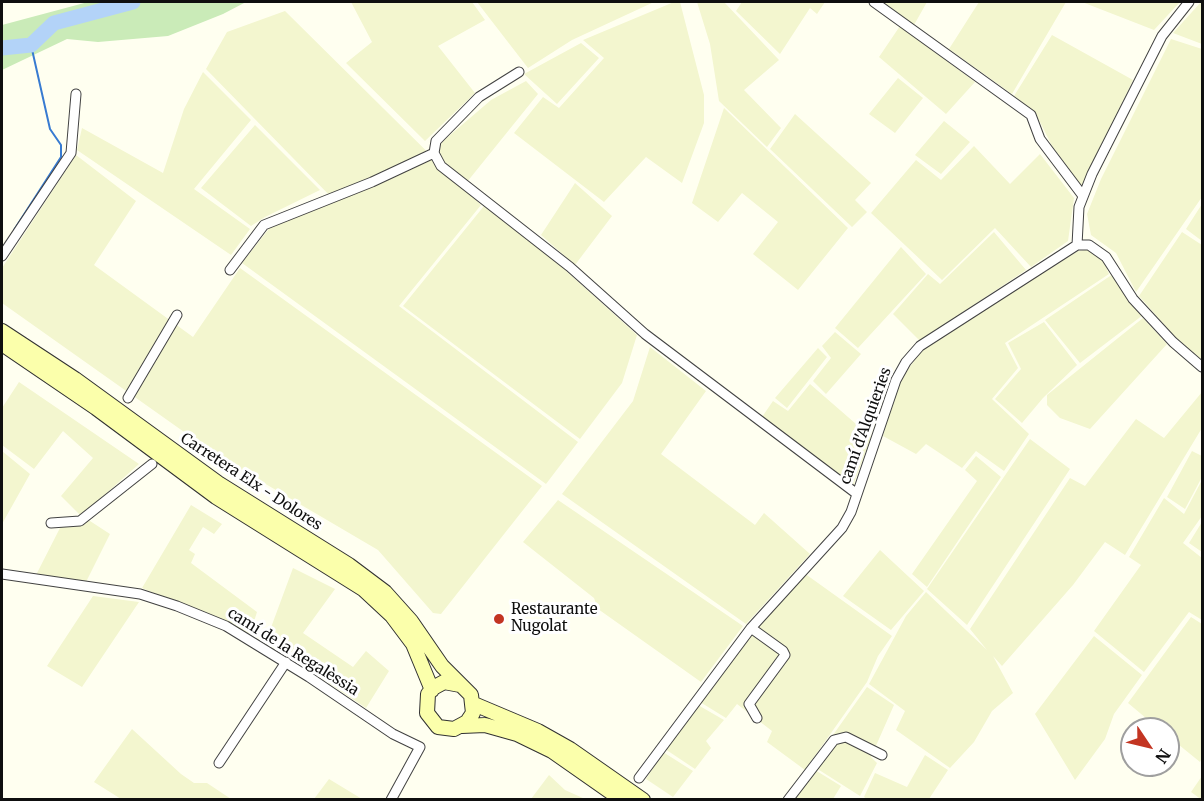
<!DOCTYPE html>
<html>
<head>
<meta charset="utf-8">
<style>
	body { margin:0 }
	#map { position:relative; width:1204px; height:801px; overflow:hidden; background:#fffff0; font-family:Merriweather,serif }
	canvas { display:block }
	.frame { position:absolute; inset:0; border:3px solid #0f0f0f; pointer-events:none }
	.north { position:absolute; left:1120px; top:717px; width:60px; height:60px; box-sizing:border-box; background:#fff; border:2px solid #9f9f9f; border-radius:50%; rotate:125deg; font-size:16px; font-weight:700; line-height:24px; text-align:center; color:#0f0f0f }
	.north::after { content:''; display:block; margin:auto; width:21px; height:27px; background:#c33522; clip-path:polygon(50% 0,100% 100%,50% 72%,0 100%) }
</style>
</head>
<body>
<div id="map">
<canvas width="1204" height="801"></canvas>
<div class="frame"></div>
<div class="north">N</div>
</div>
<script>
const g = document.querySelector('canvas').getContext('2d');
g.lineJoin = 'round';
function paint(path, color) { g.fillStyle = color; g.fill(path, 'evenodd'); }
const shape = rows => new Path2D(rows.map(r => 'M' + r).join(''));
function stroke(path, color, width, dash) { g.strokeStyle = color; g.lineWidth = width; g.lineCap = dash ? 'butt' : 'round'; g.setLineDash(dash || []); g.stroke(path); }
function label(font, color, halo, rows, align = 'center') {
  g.font = font + ' Merriweather,serif'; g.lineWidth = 6; g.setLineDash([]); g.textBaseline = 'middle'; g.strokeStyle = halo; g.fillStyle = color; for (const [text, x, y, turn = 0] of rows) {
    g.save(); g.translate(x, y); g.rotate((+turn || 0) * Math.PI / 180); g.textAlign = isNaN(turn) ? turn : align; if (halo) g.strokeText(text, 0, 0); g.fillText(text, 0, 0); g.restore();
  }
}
paint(shape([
	[351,2,472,2,485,20,438,46,475,93,425,141,346,63,372,42],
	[477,2,654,2,572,40,528,68],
	[674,2,680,2,704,95,704,123,682,183,646,157,604,202,514,133,543,97,559,108,604,58,583,40],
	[697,2,724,2,779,60,744,90,781,128,767,147,719,101,710,44],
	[742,2,825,2,817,14,810,8,780,54,736,11],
	[879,2,927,2,914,25],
	[979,2,1066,2,1012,94,949,49],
	[1082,2,1180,2,1154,30],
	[1201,2,1202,2,1202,44,1173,33],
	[285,11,481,205,399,306,578,442,546,484,242,263,272,225,335,201,206,69,227,32],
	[900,26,975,82,946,114,879,57],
	[1052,35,1133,80,1082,187,1052,146,1035,112,1014,96],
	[1171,39,1202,49,1202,197,1136,292,1116,253,1091,235,1087,214,1101,179],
	[581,43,599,58,557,104,524,74],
	[203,72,251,120,194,189,250,229,231,255,77,150,82,128,163,173,184,109],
	[898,78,923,98,895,133,869,114],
	[526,81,538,94,467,182,443,162,439,150,442,142,491,100],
	[724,108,848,228,798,290,753,254,778,222,742,193,718,222,692,203],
	[795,114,871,183,855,200,867,212,852,227,770,149],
	[944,121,970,142,941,174,915,155],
	[255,125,320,190,265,217,251,226,201,188],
	[974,146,1010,184,1040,154,1074,198,1068,241,1031,267,995,228,942,280,871,213,916,160,941,180],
	[76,155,136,201,94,265,193,337,240,268,542,486,441,614,433,613,378,550,218,456,2,303,2,268],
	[575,183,612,216,575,265,541,235],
	[1202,204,1202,241,1186,229],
	[484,206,554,260,637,335,622,383,580,439,403,306],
	[994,232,1026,270,920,341,893,314,928,274,940,284],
	[1182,232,1202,245,1202,360,1175,337,1139,296],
	[901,247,926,274,858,348,835,328],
	[1090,249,1103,259,1109,274,1005,343,1018,368,992,399,1029,434,1004,471,976,451,962,468,926,444,916,454,883,436,894,396,904,375,924,347,1078,251],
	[1113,274,1143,315,1080,363,1045,320],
	[1143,318,1167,344,1090,429,1060,418,1047,405,1047,395],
	[1044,322,1077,365,1043,398,1022,423,995,399,1021,369,1008,343],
	[835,332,861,354,826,394,813,381,831,358,822,346],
	[650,347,706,391,661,454,755,525,764,513,810,554,746,624,562,494,633,401],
	[818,348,827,357,787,408,775,398],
	[19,382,139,464,81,516,61,496,93,458,63,431,34,469,2,445,2,408],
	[810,384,871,437,853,486,762,417,773,401,788,411],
	[1202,392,1202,428,1125,555,1105,542,1073,585,1002,666,993,656,1013,693,992,711,974,742,950,768,896,730,905,711,869,684,906,616,926,592,987,650,970,629,1070,478,1085,486,1136,419,1164,438],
	[1030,439,1070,469,967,625,927,589],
	[2,451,30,474,2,524],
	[1192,451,1202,456,1202,477,1185,509,1167,497],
	[976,456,1001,477,927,587,912,574,977,481,965,470],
	[1202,480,1202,516,1183,543,1202,558,1202,620,1189,612,1144,672,1094,631,1141,565,1129,557,1164,498,1184,514],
	[558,500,743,626,701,682,598,609,594,598,523,542],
	[191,505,222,524,214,534,203,527,189,550,195,554,191,563,257,612,250,634,142,588],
	[90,521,110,534,86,582,36,575,61,526],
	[1202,522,1202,552,1189,543],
	[880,550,924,591,891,630,843,596],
	[293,568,335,589,303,633,353,667,366,651,389,671,366,708,266,641],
	[804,573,892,636,878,656,867,682,805,770,767,742,772,731,737,704,726,718,700,702,751,633],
	[93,596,139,602,82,687,47,666],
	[1191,617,1202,624,1202,758,1200,762,1168,736,1168,729,1159,729,1128,703],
	[1094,636,1142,675,1114,714,1105,739,1075,780,1035,714],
	[867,687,894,705,871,757,877,763,860,796,816,768,833,735],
	[698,705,724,720,706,741,711,748,695,769,665,749],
	[132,729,181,774,194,783,207,783,231,799,121,799,94,782],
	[663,752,693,771,673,797,646,779],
	[925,755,948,770,929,799,868,800,864,797,875,773,907,787],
	[815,770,841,786,833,799,794,800],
	[549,775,565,790,585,799,531,799],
	[1202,776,1202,800,1191,792],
	[329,779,362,799,314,799]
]), '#f3f6cf');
paint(shape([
	[88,2,246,2,223,14,168,36,98,42,67,39,2,70,2,25]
]), '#caebb8');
stroke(shape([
	[14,230,61,157,61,145,50,129,31,45]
]), '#387bd1', 2);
stroke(shape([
	[2,48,31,45,54,23,133,2]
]), '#b3d3f8', 15);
const minor = shape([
	[874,2,1031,115,1040,139,1083,196],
	[519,72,479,97,436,141,434,153,441,166,570,267,645,334,857,494],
	[1077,245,1079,207,1092,174,1162,36,1189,2],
	[2,256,71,153,76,94],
	[230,270,264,225,372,182,434,153],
	[128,398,177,315],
	[51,523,80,521,152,464],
	[2,574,140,594,177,606,226,626,309,677,393,734,420,747,391,800],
	[751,628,783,651,785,655,749,704,757,718],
	[219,763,286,662],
	[639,778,751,628,842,528,851,512,896,380,906,362,920,346,1077,245,1089,245,1106,257,1133,299,1173,342,1202,367],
	[788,800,834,740,846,737,882,755]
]);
const secondary = shape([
	[2,331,75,379,218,483,349,565,385,592,411,621,442,666,471,695,473,713,467,722,454,729,438,727,427,713,428,694,433,688,444,682,460,685],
	[2,344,96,408,216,497,363,589,392,616,413,644,432,690],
	[474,704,538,731,570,749,643,800],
	[462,726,485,725,517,734,552,751,622,800]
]);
stroke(minor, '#424242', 11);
stroke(secondary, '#313131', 16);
stroke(minor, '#fff', 9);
stroke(secondary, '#fbffab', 14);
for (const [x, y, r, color] of [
	[499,619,6,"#c33522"]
]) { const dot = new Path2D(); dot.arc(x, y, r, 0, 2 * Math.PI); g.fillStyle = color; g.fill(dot); stroke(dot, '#fff', 2); }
label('15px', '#0f0f0f', '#fff', [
	["camí d'Alquieries",866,426,-70],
	["Carretera Elx - Dolores",251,482,33],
	["camí de la Regalèssia",293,652,32]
]);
label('15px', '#0f0f0f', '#fff', [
	["Restaurante",511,610],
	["Nugolat",511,627]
], 'left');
</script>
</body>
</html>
